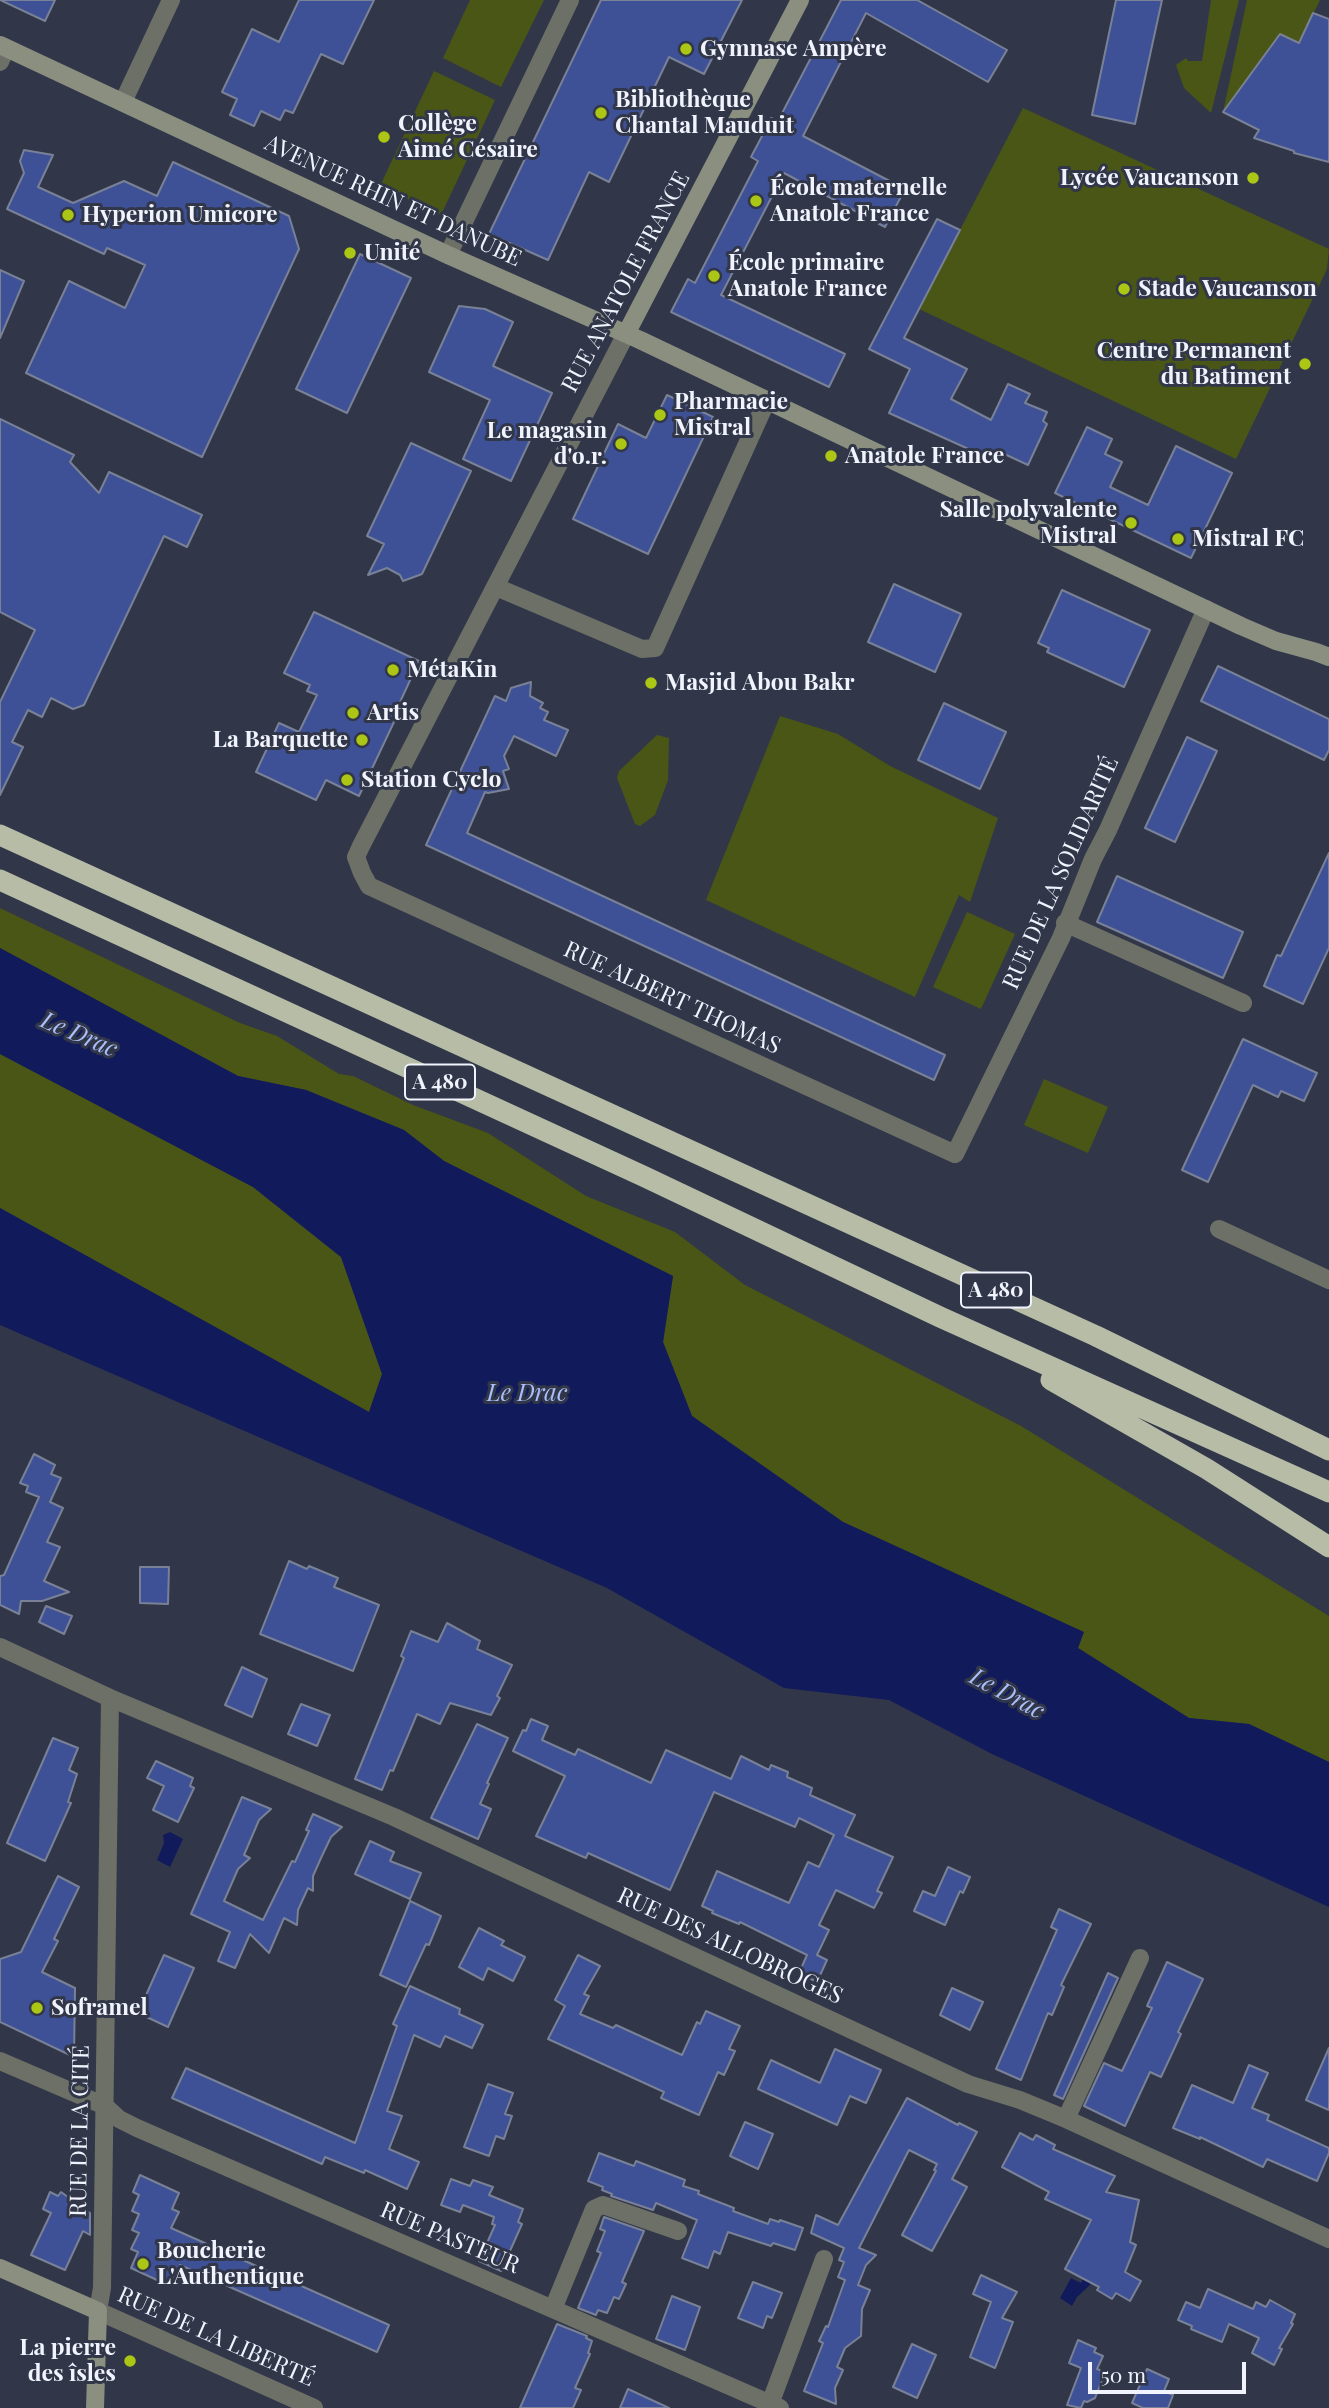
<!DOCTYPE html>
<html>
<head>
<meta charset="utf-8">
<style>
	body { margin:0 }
	#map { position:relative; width:1329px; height:2408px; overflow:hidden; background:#313749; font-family:"Playfair Display",serif }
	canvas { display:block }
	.scale { position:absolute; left:1088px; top:2362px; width:158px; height:32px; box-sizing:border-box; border:4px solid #f1f4fe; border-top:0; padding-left:9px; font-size:21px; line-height:24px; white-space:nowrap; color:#f1f4fe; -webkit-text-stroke:5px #313749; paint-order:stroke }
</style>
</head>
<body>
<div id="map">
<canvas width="1329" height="2408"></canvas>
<div class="scale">50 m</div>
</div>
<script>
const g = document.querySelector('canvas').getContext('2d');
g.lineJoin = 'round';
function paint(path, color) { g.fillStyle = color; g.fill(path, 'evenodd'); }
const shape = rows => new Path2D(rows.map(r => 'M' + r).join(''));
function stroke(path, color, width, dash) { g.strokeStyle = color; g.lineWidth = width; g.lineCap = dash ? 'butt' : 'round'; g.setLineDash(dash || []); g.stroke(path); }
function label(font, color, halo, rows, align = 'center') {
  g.font = font + ' "Playfair Display",serif'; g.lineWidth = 6; g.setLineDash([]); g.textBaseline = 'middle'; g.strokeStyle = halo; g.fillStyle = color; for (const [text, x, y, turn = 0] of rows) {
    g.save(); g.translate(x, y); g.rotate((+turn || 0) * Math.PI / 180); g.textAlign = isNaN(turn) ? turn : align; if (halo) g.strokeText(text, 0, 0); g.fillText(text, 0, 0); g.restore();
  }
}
paint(shape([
	[470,0,544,0,501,87,443,58],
	[1211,0,1239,0,1211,113,1184,88,1176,65,1186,58,1188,61,1202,61],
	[1247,0,1320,0,1299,43,1280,35,1223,112],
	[434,71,495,100,441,215,380,186],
	[1023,108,1329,249,1327,269,1236,459,919,309],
	[780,716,838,734,890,766,998,818,970,902,959,895,915,997,706,900],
	[657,735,669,738,668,780,655,815,640,826,635,824,617,778,619,771],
	[0,908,240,1023,277,1036,339,1074,353,1076,413,1105,488,1133,586,1196,675,1232,745,1285,1021,1426,1329,1616,1329,1762,1249,1724,1189,1718,1078,1648,1083,1632,843,1522,692,1416,663,1342,673,1276,444,1161,404,1130,306,1090,238,1076,0,948],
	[967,912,1015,934,981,1009,933,987],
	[0,1054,253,1187,341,1257,382,1374,369,1412,0,1208],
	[1044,1079,1108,1107,1088,1153,1024,1125]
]), '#4a5615');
paint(shape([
	[0,948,238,1076,306,1090,404,1130,444,1161,673,1276,663,1342,692,1416,843,1522,1084,1632,1078,1648,1189,1718,1249,1724,1329,1762,1329,1907,992,1754,889,1700,784,1688,607,1588,0,1325,0,1208,369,1412,382,1374,341,1257,253,1187,0,1054],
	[170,1832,183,1839,170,1867,157,1860,164,1843,163,1835],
	[1087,2271,1095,2275,1090,2285,1077,2297,1072,2306,1060,2298,1071,2278,1081,2283]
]), '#111a5b');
const building = shape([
	[0,0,55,0,45,21,0,0],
	[299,0,374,0,343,64,321,54,293,113,285,110,280,120,261,111,254,126,230,115,237,99,222,92,252,29,279,42,299,0],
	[601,0,742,0,704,74,669,57,609,182,589,172,548,260,489,234,601,0],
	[841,0,917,0,1007,50,988,82,866,13,803,136,905,189,885,227,784,173,721,295,845,354,829,387,671,312,688,279,695,283,758,161,751,157,761,138,771,118,778,121,841,0],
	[1116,0,1162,0,1135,124,1092,115,1116,0],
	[1313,13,1329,19,1329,162,1294,153,1294,151,1254,138,1259,130,1223,112,1280,34,1299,43,1313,13],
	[24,150,53,155,38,187,73,203,124,181,157,196,173,162,289,216,299,249,202,457,26,373,69,281,125,308,145,265,107,248,104,254,7,209,24,173,20,161,24,150],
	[937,219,960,230,904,338,967,369,951,399,991,420,1008,384,1030,394,1025,403,1047,412,1043,421,1047,424,1028,465,1000,452,995,461,889,413,910,369,869,349,937,219],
	[360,254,411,278,347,413,296,389,360,254],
	[0,270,24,281,0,338,0,270],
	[459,306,485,309,513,322,493,366,552,393,511,481,463,459,490,400,429,372,459,306],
	[667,395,713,417,648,554,573,519,618,424,646,438,667,395],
	[0,419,74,455,70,462,99,493,109,472,202,515,187,547,164,536,84,705,73,709,51,698,42,717,28,710,12,742,23,747,0,795,0,702,35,630,0,612,0,419],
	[1087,427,1112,439,1105,454,1122,462,1110,487,1148,505,1176,446,1232,473,1191,558,1055,493,1087,427],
	[411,443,471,471,422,574,403,581,400,575,387,568,368,575,384,544,367,536,411,443],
	[894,584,961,614,935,672,868,642,894,584],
	[1062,590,1150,630,1124,687,1047,652,1049,648,1038,643,1062,590],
	[314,612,419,661,400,702,403,703,359,796,326,780,316,800,256,772,279,723,299,732,317,695,307,691,310,685,284,673,314,612],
	[1218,666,1329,719,1329,750,1324,760,1201,701,1218,666],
	[531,682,530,696,543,703,540,708,548,712,544,720,568,730,556,756,514,736,504,756,509,769,503,771,509,789,488,793,485,792,467,833,945,1055,934,1080,426,845,495,696,506,701,511,688,531,682],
	[944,703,1006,732,980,789,918,760,944,703],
	[1187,737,1217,751,1175,842,1145,828,1187,737],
	[1329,853,1329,948,1303,1004,1264,986,1277,955,1281,956,1329,853],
	[1117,876,1243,932,1223,978,1097,922,1117,876],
	[1243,1039,1317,1073,1304,1101,1281,1091,1278,1097,1253,1085,1208,1182,1182,1170,1243,1039],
	[34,1454,55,1465,51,1474,61,1478,50,1502,63,1508,47,1542,60,1547,44,1581,69,1592,42,1601,21,1601,19,1614,0,1605,0,1576,4,1575,39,1497,26,1492,28,1486,20,1483,34,1454],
	[289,1561,307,1569,309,1566,338,1578,334,1587,379,1605,353,1671,260,1634,289,1561],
	[140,1567,169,1567,168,1604,140,1603,140,1567],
	[46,1606,72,1616,64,1634,39,1622,46,1606],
	[447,1623,480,1641,477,1649,512,1665,497,1696,500,1698,491,1715,450,1703,440,1724,417,1714,393,1771,390,1770,382,1790,355,1779,404,1658,401,1656,411,1631,438,1642,447,1623],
	[242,1667,267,1679,252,1717,225,1705,242,1667],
	[301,1704,330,1715,317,1746,288,1734,301,1704],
	[531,1719,548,1726,542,1740,575,1755,578,1749,651,1783,666,1750,731,1779,741,1756,769,1770,771,1765,788,1772,787,1777,812,1788,810,1795,855,1815,845,1836,893,1857,877,1891,882,1893,874,1908,836,1890,819,1925,829,1930,817,1955,827,1960,817,1982,799,1973,807,1955,740,1922,739,1924,712,1913,713,1911,702,1906,717,1871,789,1903,808,1862,819,1867,834,1835,799,1818,795,1827,714,1792,670,1890,588,1853,586,1858,536,1836,565,1776,513,1751,523,1730,526,1731,531,1719],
	[477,1724,508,1738,487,1783,489,1784,480,1804,491,1809,478,1839,431,1818,477,1724],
	[53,1738,78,1748,69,1770,77,1774,68,1802,71,1803,45,1861,7,1843,53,1738],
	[156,1761,193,1778,190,1786,194,1788,178,1822,153,1810,164,1786,147,1778,156,1761],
	[242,1797,271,1809,259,1820,244,1855,250,1858,238,1869,224,1901,263,1920,292,1861,295,1862,309,1831,306,1830,313,1814,342,1827,331,1837,321,1858,313,1876,313,1891,308,1888,298,1910,297,1925,284,1918,269,1953,250,1934,235,1968,218,1961,230,1932,191,1914,242,1797],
	[370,1841,394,1852,390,1861,421,1873,410,1899,355,1874,370,1841],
	[948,1867,970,1877,963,1893,960,1891,945,1925,914,1911,923,1891,935,1896,948,1867],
	[58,1876,79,1887,54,1939,58,1941,42,1972,75,1988,74,2057,0,2022,0,1959,21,1952,58,1876],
	[410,1901,441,1916,429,1945,426,1944,406,1987,380,1975,410,1901],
	[1059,1909,1091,1924,1061,1985,1064,1987,1052,2015,1048,2013,1021,2080,996,2069,1057,1930,1051,1927,1059,1909],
	[479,1928,504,1941,501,1945,525,1957,513,1981,488,1968,483,1980,459,1967,479,1928],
	[164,1955,194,1968,168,2027,138,2013,164,1955],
	[578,1955,600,1966,584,1994,589,1996,580,2014,613,2028,616,2025,682,2055,697,2022,700,2024,706,2011,740,2026,729,2049,735,2051,724,2075,718,2072,699,2115,661,2098,664,2092,548,2039,565,2006,555,2000,578,1955],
	[1167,1962,1203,1979,1178,2032,1181,2034,1161,2077,1150,2072,1125,2126,1084,2106,1104,2063,1122,2071,1152,2008,1147,2006,1167,1962],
	[1108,1973,1118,1978,1063,2099,1054,2095,1108,1973],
	[410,1986,460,2009,459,2014,483,2025,472,2048,445,2036,440,2047,414,2035,387,2111,402,2116,389,2149,419,2162,407,2189,365,2170,364,2173,325,2157,322,2164,172,2098,186,2068,355,2143,397,2026,393,2024,410,1986],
	[952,1988,983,2002,970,2030,940,2015,952,1988],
	[1329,2048,1329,2110,1306,2100,1329,2048],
	[835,2049,881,2070,866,2103,850,2096,837,2125,758,2089,771,2060,820,2083,835,2049],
	[1249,2065,1268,2073,1252,2108,1269,2115,1267,2120,1329,2148,1329,2153,1317,2181,1267,2159,1263,2167,1200,2137,1200,2139,1173,2128,1192,2085,1233,2103,1249,2065],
	[488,2084,513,2093,505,2114,512,2116,508,2127,504,2139,496,2136,489,2156,464,2147,488,2084],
	[907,2098,958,2125,959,2123,977,2132,952,2179,967,2187,932,2251,902,2235,936,2171,934,2170,937,2164,909,2150,859,2248,876,2255,866,2265,858,2285,870,2290,862,2309,861,2336,845,2348,837,2367,843,2370,835,2388,836,2404,804,2391,823,2343,819,2341,826,2326,828,2327,845,2280,838,2277,844,2262,839,2260,844,2248,811,2233,816,2215,838,2225,907,2098],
	[745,2122,773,2134,758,2169,730,2156,745,2122],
	[1020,2133,1033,2140,1036,2135,1055,2145,1053,2149,1115,2176,1106,2192,1139,2200,1130,2242,1136,2245,1125,2272,1141,2281,1130,2301,1116,2293,1112,2299,1097,2290,1099,2287,1065,2269,1091,2220,1045,2199,1049,2192,1002,2167,1020,2133],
	[599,2153,634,2166,636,2161,685,2180,683,2186,699,2191,698,2194,734,2208,733,2211,768,2224,770,2219,779,2222,780,2220,803,2228,795,2250,773,2243,771,2246,728,2232,720,2254,714,2251,708,2268,682,2258,697,2220,656,2203,653,2210,611,2196,612,2194,602,2190,603,2187,588,2181,599,2153],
	[140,2175,179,2193,172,2209,179,2212,171,2228,389,2325,377,2352,180,2265,170,2286,131,2268,138,2252,131,2249,139,2233,132,2230,139,2214,132,2211,139,2195,133,2192,140,2175],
	[451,2179,470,2186,473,2180,493,2187,489,2195,523,2209,518,2222,522,2224,501,2271,479,2261,495,2225,492,2224,494,2217,463,2205,460,2212,441,2205,451,2179],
	[50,2192,58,2196,61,2192,90,2213,90,2235,83,2231,65,2270,31,2255,51,2213,43,2209,50,2192],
	[604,2217,644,2231,622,2282,626,2284,619,2299,614,2297,607,2313,598,2310,596,2315,578,2308,601,2253,597,2251,605,2231,600,2229,604,2217],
	[981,2275,1017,2292,1002,2318,1013,2322,995,2368,970,2357,991,2302,973,2294,981,2275],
	[753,2282,782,2293,772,2318,767,2316,763,2328,738,2318,753,2282],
	[1208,2289,1253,2309,1256,2302,1266,2307,1270,2300,1295,2314,1291,2323,1293,2324,1279,2348,1282,2349,1274,2365,1252,2353,1259,2338,1229,2324,1222,2342,1191,2329,1192,2326,1178,2320,1186,2302,1200,2308,1208,2289],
	[672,2296,700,2307,685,2350,656,2339,672,2296],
	[557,2324,587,2336,586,2338,592,2341,588,2353,590,2354,575,2388,581,2390,573,2408,520,2408,557,2324],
	[1078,2340,1096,2348,1094,2352,1103,2356,1097,2369,1105,2372,1095,2398,1087,2402,1084,2401,1081,2408,1067,2405,1081,2368,1069,2363,1078,2340],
	[912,2344,936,2355,917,2398,893,2387,912,2344],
	[1147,2369,1169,2379,1164,2391,1173,2395,1168,2408,1143,2408,1132,2403,1147,2369],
	[628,2389,669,2408,620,2408,628,2389]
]);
paint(building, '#3e5096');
stroke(building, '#798196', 2);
stroke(shape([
	[0,62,6,48],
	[123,102,171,0],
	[448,255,570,0],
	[626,334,361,846,356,857,362,873,369,886,955,1154,1061,938,1093,859,1108,830,1206,609],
	[496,587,642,649,655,648,767,400],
	[1065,923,1243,1003],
	[1219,1229,1329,1280],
	[0,1647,110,1698,394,1817,968,2084,1020,2100,1066,2119,1329,2239],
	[110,1698,102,2288,98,2311,314,2408],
	[0,2061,105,2106,119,2119,137,2128,780,2408],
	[1066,2119,1140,1958],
	[553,2309,594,2209,603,2205,678,2231],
	[770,2404,824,2259]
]), '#6d7066', 18);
stroke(shape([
	[0,45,448,255,640,340,1241,626,1276,641,1316,652,1329,657],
	[626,334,800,0],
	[0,2268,98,2311,95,2408]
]), '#8b8f80', 18);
stroke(shape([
	[0,835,1096,1336,1329,1450],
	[0,880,643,1176,940,1317,1329,1492],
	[1051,1380,1207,1469,1329,1547]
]), '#b6bca5', 21);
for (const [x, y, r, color] of [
	[686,49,7,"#abc614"],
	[601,113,7,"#abc614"],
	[384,137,7,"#abc614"],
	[1253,178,7,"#abc614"],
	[756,201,7,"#abc614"],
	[68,215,7,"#abc614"],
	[350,253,7,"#abc614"],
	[714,276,7,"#abc614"],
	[1124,289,7,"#abc614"],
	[1305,364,7,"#abc614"],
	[660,415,7,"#abc614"],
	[621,444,7,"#abc614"],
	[831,456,7,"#abc614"],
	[1131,523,7,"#abc614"],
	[1178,539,7,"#abc614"],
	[393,670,7,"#abc614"],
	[651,683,7,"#abc614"],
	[353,713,7,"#abc614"],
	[362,740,7,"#abc614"],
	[347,780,7,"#abc614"],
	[37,2008,7,"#abc614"],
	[143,2264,7,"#abc614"],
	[130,2361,7,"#abc614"]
]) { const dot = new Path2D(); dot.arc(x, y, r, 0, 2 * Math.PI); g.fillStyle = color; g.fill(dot); stroke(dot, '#313749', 2.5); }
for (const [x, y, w] of [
	[440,1082,70],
	[996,1290,70]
]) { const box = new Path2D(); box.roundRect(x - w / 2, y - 17.5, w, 35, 5); g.fillStyle = '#313749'; g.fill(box); stroke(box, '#f1f4fe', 2); }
label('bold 21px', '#f1f4fe', null, [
	["A 480",440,1082],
	["A 480",996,1290]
]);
label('bold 23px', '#f1f4fe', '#313749', [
	["Gymnase Ampère",700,49],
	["Bibliothèque",615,100],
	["Chantal Mauduit",615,126],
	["Collège",398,124],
	["Aimé Césaire",398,150],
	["Lycée Vaucanson",1239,178,"right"],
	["École maternelle",770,188],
	["Anatole France",770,214],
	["Hyperion Umicore",82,215],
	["Unité",364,253],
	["École primaire",728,263],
	["Anatole France",728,289],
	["Stade Vaucanson",1138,289],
	["Centre Permanent",1291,351,"right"],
	["du Batiment",1291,377,"right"],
	["Pharmacie",674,402],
	["Mistral",674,428],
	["Le magasin",607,431,"right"],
	["d'o.r.",607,457,"right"],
	["Anatole France",845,456],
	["Salle polyvalente",1117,510,"right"],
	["Mistral",1117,536,"right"],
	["Mistral FC",1192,539],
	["MétaKin",407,670],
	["Masjid Abou Bakr",665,683],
	["Artis",367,713],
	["La Barquette",348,740,"right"],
	["Station Cyclo",361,780],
	["Soframel",51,2008],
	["Boucherie",157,2251],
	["L'Authentique",157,2277],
	["La pierre",116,2348,"right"],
	["des îsles",116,2374,"right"]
], 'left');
label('23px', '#f1f4fe', '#313749', [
	["AVENUE RHIN ET DANUBE",393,201,25],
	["RUE ANATOLE FRANCE",626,282,-62],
	["RUE DE LA SOLIDARITÉ",1061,873,-66],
	["RUE ALBERT THOMAS",672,998,25],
	["RUE DES ALLOBROGES",730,1946,25],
	["RUE DE LA CITÉ",80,2131,-89],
	["RUE PASTEUR",450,2238,23],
	["RUE DE LA LIBERTÉ",216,2337,24]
]);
label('italic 24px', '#aabefa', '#313749', [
	["Le Drac",79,1035,23],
	["Le Drac",527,1394],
	["Le Drac",1007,1694,28]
]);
</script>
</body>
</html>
